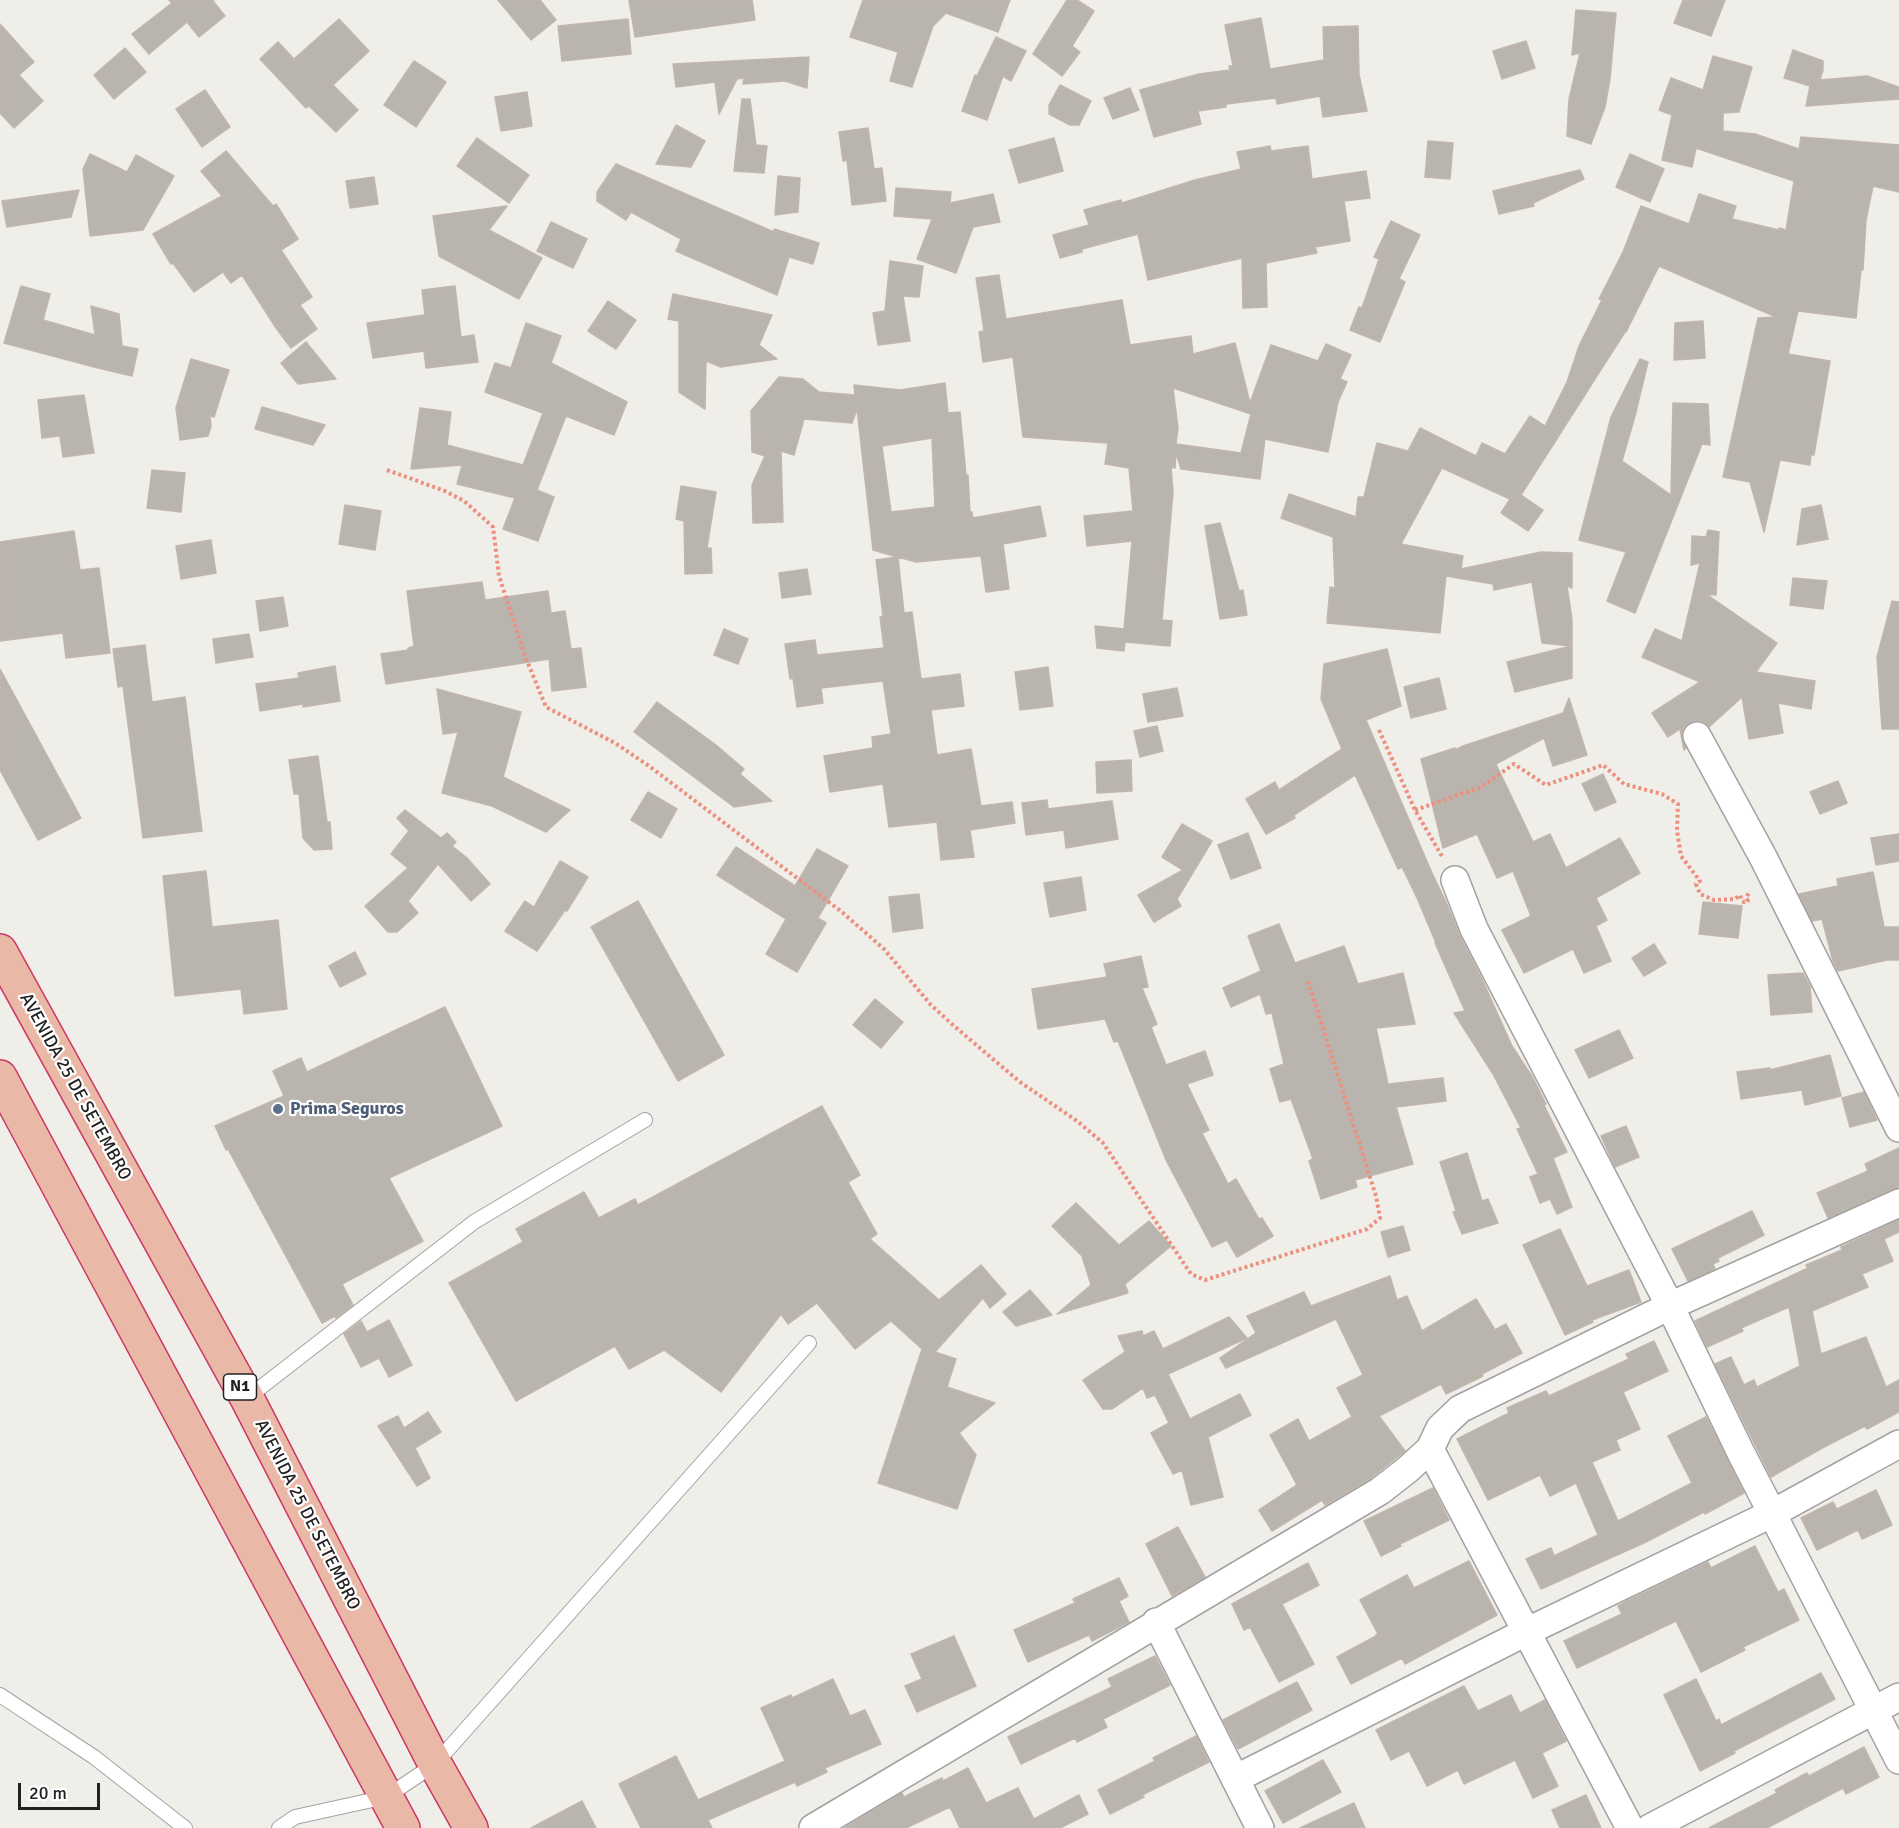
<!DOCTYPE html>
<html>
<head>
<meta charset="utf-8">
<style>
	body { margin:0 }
	#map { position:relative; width:1899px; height:1828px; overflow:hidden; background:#f0eee9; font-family:Signika,sans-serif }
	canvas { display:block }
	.scale { position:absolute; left:18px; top:1783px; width:82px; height:27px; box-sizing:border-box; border:3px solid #212121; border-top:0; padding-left:8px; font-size:18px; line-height:21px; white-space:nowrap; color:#212121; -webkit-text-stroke:4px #fff; paint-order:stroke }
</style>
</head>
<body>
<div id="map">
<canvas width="1899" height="1828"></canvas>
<div class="scale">20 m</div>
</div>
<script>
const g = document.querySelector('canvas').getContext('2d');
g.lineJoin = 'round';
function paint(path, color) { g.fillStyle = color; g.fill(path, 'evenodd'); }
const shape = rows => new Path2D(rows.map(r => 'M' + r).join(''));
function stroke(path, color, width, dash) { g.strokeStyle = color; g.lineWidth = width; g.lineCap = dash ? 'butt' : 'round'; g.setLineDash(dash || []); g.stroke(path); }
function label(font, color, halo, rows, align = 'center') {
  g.font = font + ' Signika,sans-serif'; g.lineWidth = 4.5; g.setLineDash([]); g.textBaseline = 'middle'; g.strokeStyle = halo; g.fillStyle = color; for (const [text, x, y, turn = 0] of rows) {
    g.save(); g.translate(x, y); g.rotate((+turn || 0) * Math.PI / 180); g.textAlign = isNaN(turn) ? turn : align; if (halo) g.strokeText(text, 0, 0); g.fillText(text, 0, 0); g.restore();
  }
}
const building = shape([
	[169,0,214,0,213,1,225,16,199,37,187,22,149,54,132,34,172,3,169,0],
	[498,0,540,0,556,20,531,40,498,0],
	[629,0,752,0,755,20,635,37,629,0],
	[863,0,1010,0,998,32,946,13,933,26,912,87,890,81,898,52,850,37,863,0],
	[1067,0,1077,0,1094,11,1072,46,1080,52,1062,76,1033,54,1067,0],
	[1683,0,1725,0,1711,36,1674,23,1683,0],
	[1576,10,1616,13,1610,79,1605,107,1591,144,1567,136,1569,99,1580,53,1572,55,1576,10],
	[1261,18,1270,69,1324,60,1323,27,1358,26,1359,75,1367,111,1323,117,1320,96,1277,104,1276,98,1226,104,1226,107,1198,111,1201,124,1154,137,1140,90,1199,74,1230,70,1229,66,1233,66,1225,25,1261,18],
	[339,19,369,51,333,85,358,110,336,132,309,106,306,108,260,59,278,42,294,59,339,19],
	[628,19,631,54,562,61,558,26,628,19],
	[0,24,34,62,19,75,43,101,14,128,0,113,0,24],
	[996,37,1026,51,1011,81,1003,76,987,120,962,111,975,75,977,76,996,37],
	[1526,41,1535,68,1502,79,1493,51,1526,41],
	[125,48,146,72,114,99,94,75,125,48],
	[1793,50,1823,61,1823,70,1820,80,1867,76,1899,87,1899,99,1806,106,1810,86,1784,78,1793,50],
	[1713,56,1752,67,1739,112,1723,113,1723,131,1755,134,1799,149,1801,137,1899,145,1899,192,1873,186,1866,220,1863,270,1861,270,1856,318,1798,311,1788,354,1830,361,1814,455,1811,455,1810,465,1780,460,1764,532,1750,482,1723,477,1758,318,1776,317,1659,266,1626,332,1625,332,1521,495,1543,510,1528,531,1501,513,1510,499,1442,468,1401,544,1463,556,1461,569,1541,552,1572,553,1572,588,1567,586,1572,619,1572,678,1515,692,1507,662,1571,646,1542,643,1532,582,1494,590,1493,584,1446,576,1440,633,1327,623,1330,587,1335,588,1333,537,1281,518,1289,494,1356,517,1358,497,1364,497,1377,443,1408,451,1420,428,1476,456,1482,443,1505,454,1530,416,1545,426,1567,382,1579,346,1602,300,1599,299,1623,252,1641,206,1689,224,1699,194,1736,206,1732,219,1779,230,1779,228,1786,230,1794,181,1696,148,1692,167,1662,160,1672,115,1659,110,1671,78,1703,90,1713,56],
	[809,57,807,88,785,81,743,84,744,78,737,79,719,114,715,82,676,87,673,64,809,57],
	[414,61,446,82,416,127,384,105,414,61],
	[1060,85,1091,101,1079,125,1070,125,1049,114,1049,105,1060,85],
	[1130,88,1139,110,1113,119,1104,98,1130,88],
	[205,90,230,127,202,147,176,109,205,90],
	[527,92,532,126,501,131,495,97,527,92],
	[742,99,750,99,756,145,767,146,764,173,734,171,742,99],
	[676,125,705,141,691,167,656,164,676,125],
	[868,128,874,169,882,168,886,201,852,205,847,160,843,161,839,132,868,128],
	[477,138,529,175,509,203,457,166,477,138],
	[1054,138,1063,171,1019,183,1009,150,1054,138],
	[1428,141,1453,143,1450,179,1425,177,1428,141],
	[1270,146,1271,151,1308,146,1312,179,1366,171,1370,198,1344,201,1350,241,1315,247,1317,253,1266,263,1267,307,1243,308,1242,258,1148,280,1138,234,1082,249,1082,252,1060,258,1053,235,1089,225,1084,210,1121,200,1122,203,1195,180,1241,169,1237,152,1270,146],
	[226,151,273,206,276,204,298,239,281,250,312,297,300,305,317,329,291,348,276,328,242,275,231,283,223,272,194,292,173,263,171,264,153,234,222,196,201,171,226,151],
	[90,154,127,172,136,155,174,176,143,230,90,236,83,169,90,154],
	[1630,154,1664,169,1650,202,1616,187,1630,154],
	[616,164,774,232,774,229,819,243,813,264,789,257,777,295,676,251,681,239,631,212,626,220,597,201,597,192,616,164],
	[1580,170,1584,179,1533,203,1534,206,1499,214,1493,191,1580,170],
	[778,176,800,178,798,212,775,215,778,176],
	[374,177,378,204,350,208,346,181,374,177],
	[896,188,951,192,950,203,993,194,1000,222,973,227,956,273,917,259,932,219,894,216,896,188],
	[79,190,71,217,7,227,2,201,79,190],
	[507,206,489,230,542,258,519,299,439,256,433,216,507,206],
	[1391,221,1420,235,1399,279,1405,282,1380,342,1350,330,1359,307,1362,308,1379,259,1374,257,1391,221],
	[551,222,587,239,573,268,537,251,551,222],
	[890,261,923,266,919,297,903,296,910,341,878,345,873,313,885,311,890,261],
	[999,275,1006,319,1122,300,1130,345,1191,336,1193,354,1235,343,1250,403,1271,345,1318,361,1326,344,1351,355,1340,379,1347,382,1338,402,1328,452,1265,439,1260,479,1181,469,1176,453,1175,468,1171,467,1173,492,1162,620,1172,621,1170,646,1125,642,1124,651,1097,648,1095,626,1124,629,1132,541,1087,546,1084,516,1133,511,1129,468,1105,464,1108,443,1023,437,1013,357,983,362,979,332,984,331,976,278,999,275],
	[1173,388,1251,414,1241,453,1176,444,1178,428,1173,388],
	[21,286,50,294,43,320,95,335,91,306,119,314,122,346,138,349,132,376,94,367,4,343,21,286],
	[455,286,461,337,474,335,478,362,426,368,424,351,373,358,367,323,425,315,422,290,455,286],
	[673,294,772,315,759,345,777,359,721,367,706,361,705,409,679,392,679,321,668,319,673,294],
	[608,301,636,320,616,349,588,331,608,301],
	[1703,321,1705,358,1674,360,1675,323,1703,321],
	[526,323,561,336,551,363,627,402,614,435,566,416,537,490,554,497,538,541,503,529,515,498,457,484,462,465,411,469,420,408,451,412,447,445,523,465,543,413,485,392,495,363,511,368,526,323],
	[306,342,336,379,298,384,281,363,306,342],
	[191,359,229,370,214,417,210,416,211,426,208,436,180,440,176,408,191,359],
	[1640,359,1648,362,1635,416,1622,461,1671,495,1673,403,1708,404,1710,445,1702,444,1635,613,1607,601,1626,552,1579,540,1611,417,1640,359],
	[779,377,803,379,819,392,855,395,854,385,900,390,945,383,948,413,960,412,966,475,968,475,970,512,972,512,973,518,1040,506,1046,536,1003,544,1009,589,986,592,981,556,916,562,898,557,904,613,912,612,921,679,960,674,964,706,931,710,937,755,971,749,981,806,1012,802,1015,823,970,830,974,857,941,860,937,822,889,827,883,784,830,792,824,756,873,748,872,737,891,734,883,681,821,688,823,703,797,707,793,678,790,679,785,644,815,640,817,655,884,648,880,617,883,616,876,560,897,557,873,550,857,409,852,423,804,419,794,455,781,451,783,522,753,523,752,485,765,456,752,452,751,411,779,377],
	[932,438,935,507,891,512,882,446,932,438],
	[84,395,94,453,63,457,60,436,42,438,38,400,84,395],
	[262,407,325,425,313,445,255,429,262,407],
	[152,470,185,473,181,512,147,508,152,470],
	[681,486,716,492,707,548,711,548,712,573,685,574,684,521,676,519,681,486],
	[345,505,381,511,375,550,339,544,345,505],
	[1821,505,1828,539,1797,545,1802,509,1821,505],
	[1220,523,1239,591,1243,590,1247,615,1220,619,1205,526,1220,523],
	[1708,530,1719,532,1716,595,1706,594,1777,643,1756,672,1815,681,1811,709,1778,703,1783,733,1749,739,1742,697,1709,727,1705,722,1698,720,1689,723,1683,728,1681,735,1686,748,1684,750,1680,729,1668,737,1652,713,1700,682,1642,657,1655,629,1682,641,1700,563,1691,565,1692,536,1706,537,1708,530],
	[74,531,80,570,99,568,110,653,66,658,63,633,0,641,0,542,74,531],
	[211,540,216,573,181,579,176,546,211,540],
	[807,569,811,594,782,598,779,573,807,569],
	[1793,578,1827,581,1823,609,1790,605,1793,578],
	[482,582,485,600,548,591,551,613,565,611,571,649,581,648,586,687,552,691,549,659,386,684,381,654,408,650,408,648,414,646,407,591,482,582],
	[283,597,288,626,260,631,256,601,283,597],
	[1892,601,1899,602,1899,729,1882,729,1877,657,1892,601],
	[724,629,748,639,738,664,714,655,724,629],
	[249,634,253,657,216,663,213,639,249,634],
	[145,645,152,702,185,697,202,831,143,838,123,686,118,687,113,649,145,645],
	[1387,649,1401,706,1366,720,1432,873,1446,902,1460,936,1482,979,1512,1046,1533,1078,1546,1104,1544,1105,1567,1152,1553,1158,1572,1207,1557,1214,1550,1199,1540,1203,1530,1177,1538,1174,1517,1129,1521,1128,1493,1074,1454,1013,1465,1011,1435,943,1436,943,1417,898,1402,867,1398,869,1355,775,1294,815,1295,818,1266,834,1246,799,1275,782,1279,790,1342,749,1321,699,1324,664,1387,649],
	[335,666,340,701,303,707,303,704,260,711,256,684,299,678,298,673,335,666],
	[1048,667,1053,706,1020,710,1015,672,1048,667],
	[0,669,81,818,38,840,0,770,0,669],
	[1439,678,1446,709,1411,718,1404,687,1439,678],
	[1177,688,1183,716,1148,722,1143,694,1177,688],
	[437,689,521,712,503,777,570,810,546,832,492,806,442,793,458,732,443,734,437,689],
	[1569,698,1587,755,1553,766,1544,738,1496,764,1533,842,1550,834,1566,868,1620,838,1640,873,1596,898,1607,920,1596,926,1611,961,1584,973,1573,949,1524,973,1502,930,1531,916,1513,871,1497,878,1477,834,1443,848,1421,759,1455,748,1455,750,1463,746,1563,713,1569,698],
	[657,702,716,745,744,769,740,774,772,801,734,807,634,732,657,702],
	[1157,726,1163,751,1140,757,1134,731,1157,726],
	[318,756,327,822,330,822,332,849,314,850,303,838,299,794,294,794,289,760,318,756],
	[1131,760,1132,791,1097,793,1096,762,1131,760],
	[1603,774,1616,802,1595,811,1582,784,1603,774],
	[1838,781,1847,803,1820,814,1810,792,1838,781],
	[648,792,677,809,661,838,631,820,648,792],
	[1047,800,1048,809,1112,801,1118,839,1066,848,1064,830,1026,835,1022,803,1047,800],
	[405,810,441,838,447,833,456,842,452,846,467,858,490,884,471,901,438,864,408,901,418,913,397,932,388,932,365,906,408,868,391,854,409,831,397,818,405,810],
	[1182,824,1212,841,1177,899,1181,906,1154,922,1138,895,1183,870,1162,857,1182,824],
	[1248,833,1261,868,1231,879,1218,845,1248,833],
	[1899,834,1899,861,1876,865,1871,838,1899,834],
	[736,847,795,886,817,849,848,866,818,918,826,923,797,972,766,954,786,919,717,875,736,847],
	[560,861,588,877,567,911,565,910,537,951,505,931,525,901,534,907,560,861],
	[206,871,212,927,278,920,287,1009,244,1014,241,989,175,996,163,876,206,871],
	[1873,872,1884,927,1899,927,1899,960,1887,960,1838,971,1833,961,1822,919,1812,921,1799,894,1838,886,1837,879,1873,872],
	[1081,877,1086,910,1050,917,1044,883,1081,877],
	[919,894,923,928,893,932,889,897,919,894],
	[638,901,724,1055,678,1081,591,927,638,901],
	[1703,902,1742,906,1738,938,1699,934,1703,902],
	[1279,924,1295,963,1344,946,1358,984,1403,973,1415,1024,1376,1028,1388,1084,1443,1078,1446,1101,1396,1107,1413,1164,1355,1180,1357,1187,1321,1199,1309,1161,1313,1159,1291,1099,1280,1102,1270,1069,1284,1064,1272,1013,1266,1014,1260,994,1231,1007,1223,988,1261,971,1248,936,1279,924],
	[1654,944,1666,963,1644,976,1632,958,1654,944],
	[355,952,366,974,340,987,329,966,355,952],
	[1141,956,1148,987,1142,988,1157,1024,1151,1027,1166,1065,1205,1051,1213,1075,1187,1084,1209,1130,1202,1133,1228,1184,1236,1179,1259,1219,1262,1218,1273,1236,1237,1257,1227,1240,1212,1247,1166,1160,1118,1041,1114,1042,1105,1019,1038,1029,1032,989,1107,977,1104,964,1141,956],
	[1803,973,1810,986,1812,1012,1771,1015,1768,975,1803,973],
	[875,999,903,1022,881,1048,853,1025,875,999],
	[445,1007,502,1126,389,1178,423,1241,342,1284,353,1305,336,1318,335,1316,322,1323,228,1149,226,1150,215,1126,284,1096,273,1071,301,1058,307,1072,445,1007],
	[1619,1030,1633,1058,1589,1078,1575,1050,1619,1030],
	[1830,1055,1841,1096,1805,1105,1802,1090,1741,1099,1737,1072,1770,1068,1770,1070,1830,1055],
	[1864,1092,1877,1120,1850,1127,1842,1098,1864,1092],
	[822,1106,860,1175,848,1182,877,1234,870,1239,939,1300,981,1265,1006,1294,990,1308,983,1298,935,1352,956,1359,947,1387,995,1403,959,1433,976,1455,957,1509,878,1483,922,1349,891,1321,855,1349,817,1303,788,1324,781,1314,721,1392,664,1350,629,1369,615,1346,516,1401,449,1283,523,1242,516,1229,584,1192,599,1218,635,1199,638,1205,822,1106],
	[1626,1126,1639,1157,1615,1167,1601,1136,1626,1126],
	[1899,1148,1899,1188,1893,1189,1828,1218,1817,1193,1868,1171,1865,1164,1899,1148],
	[1467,1153,1482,1201,1488,1199,1498,1223,1462,1234,1453,1212,1456,1211,1440,1162,1467,1153],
	[1076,1203,1119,1245,1149,1221,1171,1246,1125,1284,1128,1293,1057,1314,1091,1285,1082,1256,1052,1226,1076,1203],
	[1752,1211,1764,1235,1718,1258,1719,1261,1713,1264,1715,1269,1688,1281,1672,1249,1752,1211],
	[1899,1220,1899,1232,1884,1239,1893,1261,1862,1274,1868,1287,1812,1311,1821,1354,1866,1337,1886,1387,1899,1380,1899,1412,1867,1429,1865,1426,1824,1447,1771,1477,1715,1364,1731,1357,1744,1385,1754,1380,1757,1387,1800,1366,1789,1307,1741,1328,1743,1331,1707,1347,1695,1321,1808,1268,1806,1265,1842,1250,1841,1247,1899,1220],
	[1403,1226,1410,1250,1388,1257,1381,1232,1403,1226],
	[1560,1229,1587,1286,1629,1270,1641,1302,1592,1320,1593,1322,1565,1335,1523,1245,1560,1229],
	[1390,1276,1397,1300,1407,1296,1422,1331,1476,1299,1495,1330,1506,1324,1522,1353,1482,1374,1483,1376,1446,1394,1441,1384,1379,1416,1405,1451,1371,1478,1325,1505,1322,1500,1272,1531,1259,1510,1297,1485,1270,1435,1298,1419,1309,1441,1352,1417,1337,1388,1363,1375,1336,1319,1226,1368,1220,1358,1256,1333,1247,1316,1304,1292,1311,1306,1390,1276],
	[1030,1290,1052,1315,1016,1326,1003,1312,1030,1290],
	[1229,1317,1247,1338,1168,1374,1190,1419,1240,1394,1251,1415,1208,1437,1223,1497,1191,1505,1182,1470,1173,1474,1151,1433,1169,1423,1155,1395,1147,1398,1143,1388,1112,1409,1103,1409,1083,1380,1125,1352,1118,1336,1142,1331,1143,1336,1154,1331,1163,1349,1229,1317],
	[389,1320,412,1365,389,1377,379,1358,361,1367,344,1334,361,1321,367,1332,389,1320],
	[1654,1341,1668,1371,1623,1392,1640,1429,1616,1440,1620,1450,1592,1462,1618,1521,1692,1483,1668,1436,1706,1417,1744,1493,1705,1514,1704,1512,1646,1542,1541,1589,1526,1559,1551,1548,1554,1556,1598,1535,1576,1483,1550,1496,1540,1475,1488,1500,1457,1439,1509,1413,1507,1408,1546,1391,1549,1396,1629,1359,1626,1354,1654,1341],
	[428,1412,441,1432,415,1448,430,1478,417,1486,378,1426,398,1416,404,1428,428,1412],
	[1433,1488,1449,1520,1400,1544,1401,1546,1381,1556,1364,1521,1433,1488],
	[1876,1490,1892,1525,1862,1539,1858,1530,1817,1550,1801,1518,1833,1502,1837,1509,1876,1490],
	[1178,1527,1205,1577,1172,1596,1146,1544,1178,1527],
	[1755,1546,1778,1592,1784,1589,1799,1620,1743,1647,1745,1650,1701,1672,1676,1621,1577,1668,1564,1641,1622,1614,1618,1606,1629,1600,1708,1562,1711,1568,1755,1546],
	[1469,1561,1497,1615,1405,1664,1402,1658,1351,1684,1337,1657,1376,1636,1376,1635,1378,1634,1360,1600,1407,1575,1414,1588,1469,1561],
	[1308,1563,1319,1585,1282,1604,1314,1664,1279,1682,1250,1627,1244,1630,1232,1604,1308,1563],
	[1119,1578,1128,1596,1119,1601,1129,1622,1092,1641,1089,1635,1028,1662,1014,1630,1075,1603,1073,1599,1119,1578],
	[954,1636,976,1686,917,1712,905,1686,922,1679,911,1654,954,1636],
	[1155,1656,1170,1685,1103,1719,1107,1727,1077,1742,1075,1738,1021,1764,1008,1737,1112,1687,1108,1679,1155,1656],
	[1821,1673,1835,1699,1734,1751,1735,1753,1700,1771,1664,1695,1696,1679,1716,1721,1719,1719,1721,1725,1821,1673],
	[833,1679,850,1716,865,1710,881,1744,825,1768,827,1772,797,1786,795,1782,708,1820,712,1828,641,1828,619,1784,676,1756,698,1800,785,1761,761,1708,791,1695,792,1698,833,1679],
	[1297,1682,1312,1710,1238,1749,1223,1720,1297,1682],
	[1464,1686,1478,1711,1511,1695,1520,1713,1545,1700,1566,1741,1542,1753,1558,1786,1533,1798,1515,1760,1464,1784,1458,1770,1427,1786,1409,1751,1391,1760,1376,1730,1464,1686],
	[1196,1736,1209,1762,1142,1795,1144,1797,1110,1814,1098,1790,1155,1761,1153,1758,1196,1736],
	[1864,1747,1879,1777,1846,1794,1843,1788,1767,1828,1709,1828,1777,1793,1775,1790,1807,1773,1809,1776,1864,1747],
	[1323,1760,1341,1792,1283,1823,1265,1791,1323,1760],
	[968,1768,986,1803,1018,1788,1034,1819,1079,1795,1088,1814,1060,1828,960,1828,950,1807,906,1828,844,1828,902,1793,904,1797,942,1778,943,1781,968,1768],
	[1586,1795,1601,1828,1560,1828,1552,1810,1586,1795],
	[582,1801,596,1828,531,1828,582,1801],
	[1354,1803,1365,1828,1300,1828,1354,1803]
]);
paint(building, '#bab4ae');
stroke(building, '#c1b6ac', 1.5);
const service = shape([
	[247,1398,474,1222,645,1120],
	[0,1695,94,1757,185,1828],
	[279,1828,295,1817,386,1797,435,1764,809,1343]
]);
const minor = shape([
	[1697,736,1763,857,1899,1128],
	[1455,880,1474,929,1670,1306,1741,1453,1899,1760],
	[1430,1449,1630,1828],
	[1156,1622,1260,1828],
	[1235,1779,1528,1631,1773,1513,1899,1444],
	[813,1828,1380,1491,1407,1470,1430,1449,1440,1428,1460,1409,1670,1306,1899,1203],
	[1650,1828,1899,1697]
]);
const trunk = shape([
	[0,951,247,1398,435,1764,471,1828],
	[0,1077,403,1828]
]);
stroke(service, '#a2a2a2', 16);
stroke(minor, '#a2a2a2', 30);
stroke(trunk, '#cb3964', 36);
stroke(shape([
	[387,470,445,491,464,501,493,527,499,576,525,656,546,707,615,743,649,766,842,912,884,949,931,1005,954,1026,1020,1082,1077,1121,1103,1143,1191,1274,1205,1280,1367,1229,1380,1218,1376,1196,1307,978],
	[1379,730,1415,810,1443,858],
	[1415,810,1481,787,1514,764,1546,785,1603,765,1624,784,1662,794,1678,804,1677,831,1681,856,1700,881,1696,884,1700,894,1714,900,1735,899,1740,895,1742,901,1744,902,1748,901,1746,898,1750,891]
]), '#ed8f7d', 4, [3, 3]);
stroke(service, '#fff', 14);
stroke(minor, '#fff', 27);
stroke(trunk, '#eab8a6', 33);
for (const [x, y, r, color] of [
	[278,1109,6,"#5c6f8a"]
]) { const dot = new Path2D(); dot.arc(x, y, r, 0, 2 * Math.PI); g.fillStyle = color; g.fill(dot); stroke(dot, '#fff', 2); }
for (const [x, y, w] of [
	[240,1387,33]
]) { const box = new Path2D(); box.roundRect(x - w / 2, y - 13, w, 26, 4.5); g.fillStyle = '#fff'; g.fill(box); stroke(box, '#212121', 1.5); }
label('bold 16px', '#212121', null, [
	["N1",240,1387]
]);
label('18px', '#212121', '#fff', [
	["AVENIDA 25 DE SETEMBRO",75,1087,61],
	["AVENIDA 25 DE SETEMBRO",307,1515,63]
]);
label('bold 18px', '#4e5e75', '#fff', [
	["Prima Seguros",290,1109]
], 'left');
</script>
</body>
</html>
